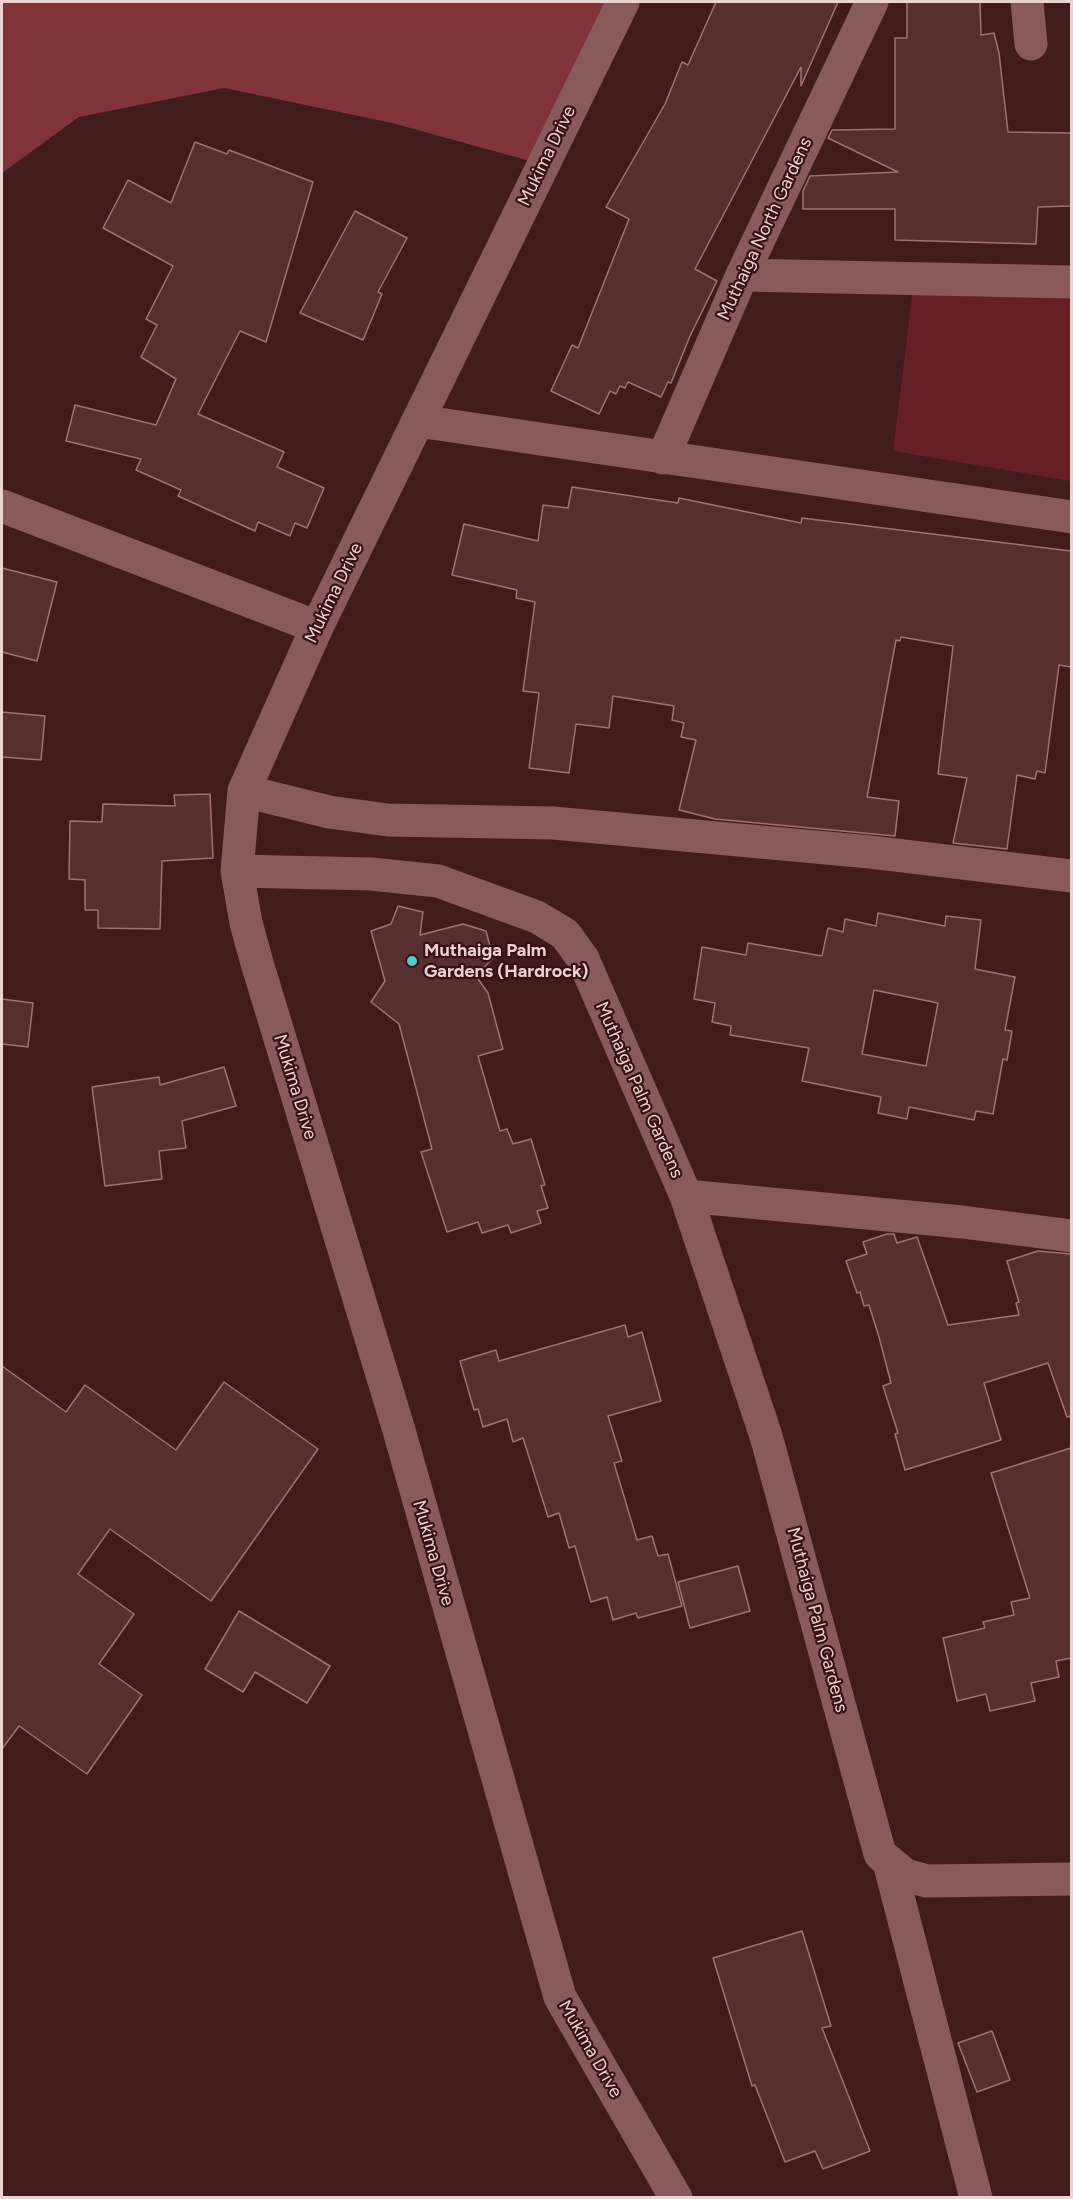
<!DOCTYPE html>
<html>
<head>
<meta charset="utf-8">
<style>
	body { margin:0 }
	#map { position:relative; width:1073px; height:2199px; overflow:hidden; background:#421b1d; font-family:Figtree,sans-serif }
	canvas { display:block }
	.frame { position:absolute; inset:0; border:3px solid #edd2d2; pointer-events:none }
</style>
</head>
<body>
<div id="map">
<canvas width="1073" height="2199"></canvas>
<div class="frame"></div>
</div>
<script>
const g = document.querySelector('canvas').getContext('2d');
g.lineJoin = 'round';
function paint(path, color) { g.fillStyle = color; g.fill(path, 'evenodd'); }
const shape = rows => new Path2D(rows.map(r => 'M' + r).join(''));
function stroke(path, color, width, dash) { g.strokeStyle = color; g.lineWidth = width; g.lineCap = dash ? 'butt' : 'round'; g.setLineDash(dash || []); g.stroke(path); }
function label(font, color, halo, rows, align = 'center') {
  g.font = font + ' Figtree,sans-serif'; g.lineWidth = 4.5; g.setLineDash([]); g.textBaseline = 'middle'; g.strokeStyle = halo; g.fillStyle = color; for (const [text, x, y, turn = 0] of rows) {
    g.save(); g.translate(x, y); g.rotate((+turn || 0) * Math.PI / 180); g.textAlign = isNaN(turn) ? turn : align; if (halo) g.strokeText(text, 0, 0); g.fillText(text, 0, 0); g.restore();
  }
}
paint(shape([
	[914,280,1071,285,1071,481,893,451]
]), '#671f27');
paint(shape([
	[2,2,606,2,541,164,392,123,224,88,79,117,2,173]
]), '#803339');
const building = shape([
	[716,2,838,2,801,86,801,67,695,269,717,281,690,336,671,383,668,382,661,397,628,382,625,388,620,386,616,394,610,391,599,414,551,391,572,345,578,348,629,219,606,207,665,104,682,62,688,65,716,2],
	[907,2,980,2,981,35,994,33,999,53,1008,132,1071,133,1071,206,1038,207,1036,244,895,240,895,209,803,209,803,191,810,176,898,172,828,138,832,130,895,129,895,38,907,38,907,2],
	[195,142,227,154,229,150,313,182,266,342,240,331,198,414,284,452,277,467,324,488,307,528,295,523,290,536,258,522,255,531,178,496,181,490,136,470,141,459,66,441,75,405,156,425,176,379,141,357,157,325,146,319,173,266,103,228,128,180,171,203,195,142],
	[355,211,407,238,378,292,382,294,363,340,300,313,355,211],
	[572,487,678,503,679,498,801,523,802,518,1071,551,1071,667,1059,665,1045,773,1037,771,1035,779,1017,775,1007,849,953,843,967,778,938,774,953,646,901,637,900,641,896,640,867,797,899,801,895,836,715,819,679,810,696,740,681,737,684,723,672,720,674,706,613,696,609,728,576,724,569,773,529,768,539,693,523,691,535,602,516,598,517,590,452,575,464,524,538,541,543,505,568,508,572,487],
	[2,568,57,582,37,661,2,652,2,568],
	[2,712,45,716,41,760,2,757,2,712],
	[210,794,213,858,162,861,160,929,98,928,98,910,85,910,85,880,69,879,70,821,102,822,103,804,175,806,174,795,210,794],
	[398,906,423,912,420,935,463,924,486,931,493,958,476,976,488,993,503,1049,478,1056,500,1131,507,1129,513,1144,531,1139,545,1185,541,1186,548,1208,537,1211,541,1223,511,1233,508,1225,482,1233,478,1222,447,1232,421,1152,432,1149,399,1024,371,1002,385,981,371,931,391,924,398,906],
	[878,913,945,926,946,916,981,920,975,969,1015,977,1005,1030,1012,1031,1007,1060,1003,1059,993,1114,976,1111,974,1120,909,1107,907,1119,878,1113,881,1097,802,1081,809,1048,730,1035,731,1026,712,1022,715,1003,694,999,702,947,746,955,748,943,822,956,828,928,843,932,845,919,876,926,878,913],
	[874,990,938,1003,926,1066,862,1054,874,990],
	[2,999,33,1003,28,1047,2,1044,2,999],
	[224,1067,236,1106,182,1121,186,1148,159,1151,162,1179,105,1186,92,1087,159,1077,160,1085,224,1067],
	[887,1234,894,1234,897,1243,917,1237,948,1325,1019,1315,1016,1303,1019,1302,1007,1261,1038,1251,1071,1254,1071,1416,1067,1417,1048,1363,984,1383,1001,1440,905,1470,895,1434,898,1433,883,1386,891,1383,879,1337,869,1305,864,1306,860,1292,857,1293,846,1261,867,1254,863,1242,887,1234],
	[625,1325,628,1337,642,1332,661,1401,608,1416,622,1461,614,1463,637,1540,652,1536,658,1556,668,1554,682,1606,638,1618,636,1613,613,1620,607,1597,591,1602,575,1546,569,1548,559,1513,548,1517,523,1438,513,1442,507,1419,483,1427,478,1409,474,1410,460,1361,496,1350,499,1361,625,1325],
	[2,1366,66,1412,85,1385,176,1450,224,1382,318,1449,211,1601,110,1529,78,1574,134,1614,99,1664,142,1695,87,1774,19,1726,2,1749,2,1366],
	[1071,1448,1071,1658,1056,1661,1059,1677,1031,1683,1035,1701,990,1711,986,1694,957,1701,943,1638,985,1628,983,1622,1014,1615,1011,1602,1030,1598,991,1473,1071,1448],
	[738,1566,750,1611,690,1628,678,1582,738,1566],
	[239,1611,330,1666,307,1703,255,1672,243,1692,205,1669,239,1611],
	[802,1931,831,2026,822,2028,870,2151,823,2169,815,2151,785,2162,755,2085,752,2086,713,1958,802,1931],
	[992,2031,1010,2080,977,2092,958,2043,992,2031]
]);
paint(building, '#582f31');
stroke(building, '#a27273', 1.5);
stroke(shape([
	[623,2,317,627,267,739,244,791,237,871,246,923,257,963,398,1427,560,1997,676,2198],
	[1027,2,1031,44],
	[742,275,1072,282],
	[418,421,1072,517],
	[663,458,742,275,872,2],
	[2,506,317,627],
	[244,791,329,812,388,820,553,823,870,852,1072,876],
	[237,871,371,874,438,881,537,917,565,934,583,959,686,1196,766,1436,880,1854,905,1875,927,1881,1072,1879],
	[686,1196,962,1222,1072,1236],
	[889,1862,976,2198]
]), '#885a5b', 33);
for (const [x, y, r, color] of [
	[412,961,6,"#52ccd0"]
]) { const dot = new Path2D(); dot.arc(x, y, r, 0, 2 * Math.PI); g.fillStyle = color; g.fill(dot); stroke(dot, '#371114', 2); }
label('18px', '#edd2d2', '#371114', [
	["Mukima Drive",547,156,-64],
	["Muthaiga North Gardens",765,229,-65],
	["Mukima Drive",334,593,-64],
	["Mukima Drive",295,1087,73],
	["Muthaiga Palm Gardens",639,1090,66],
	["Mukima Drive",433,1553,74],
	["Muthaiga Palm Gardens",817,1620,75],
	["Mukima Drive",590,2049,60]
]);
label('bold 18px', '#edd2d2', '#371114', [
	["Muthaiga Palm",424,951],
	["Gardens (Hardrock)",424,972]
], 'left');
</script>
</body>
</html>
